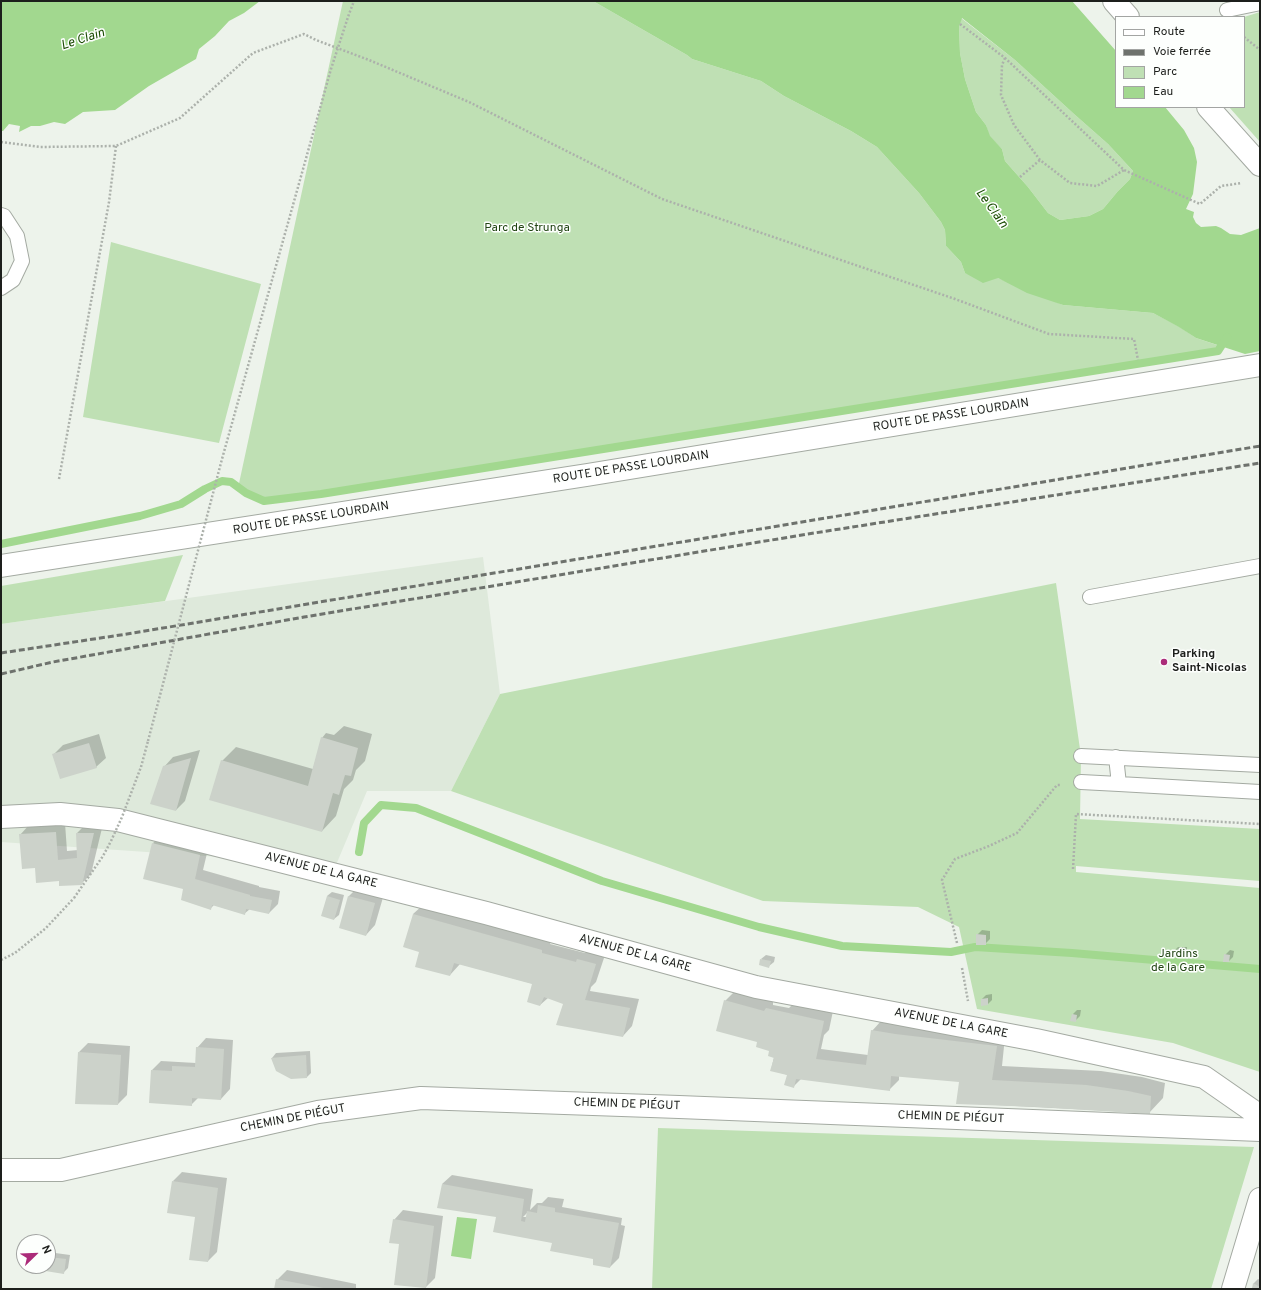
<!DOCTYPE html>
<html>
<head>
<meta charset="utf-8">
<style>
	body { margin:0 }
	#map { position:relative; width:1261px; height:1290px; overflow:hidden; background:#edf3eb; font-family:Overpass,sans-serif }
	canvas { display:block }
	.frame { position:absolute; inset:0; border:2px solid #1d1f1c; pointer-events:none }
	.legend { position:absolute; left:1115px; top:16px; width:130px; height:92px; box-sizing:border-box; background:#fdfffd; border:1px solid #a3a5a3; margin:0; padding:5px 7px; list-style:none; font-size:12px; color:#1d1f1c }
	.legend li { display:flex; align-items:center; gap:8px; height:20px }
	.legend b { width:20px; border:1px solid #a3a5a3 }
	.north { position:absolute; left:16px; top:1234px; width:40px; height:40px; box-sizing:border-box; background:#fdfffd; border:1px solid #a3a5a3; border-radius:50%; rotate:67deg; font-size:11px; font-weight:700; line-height:16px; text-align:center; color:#1d1f1c }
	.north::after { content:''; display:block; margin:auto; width:14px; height:18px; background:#ab2b79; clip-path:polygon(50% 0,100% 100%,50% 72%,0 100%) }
</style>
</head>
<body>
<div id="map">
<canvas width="1261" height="1290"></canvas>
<div class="frame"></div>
<ul class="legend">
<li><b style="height:5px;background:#fff"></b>Route</li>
<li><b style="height:5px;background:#6e726d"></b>Voie ferrée</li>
<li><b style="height:11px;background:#bfe0b4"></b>Parc</li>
<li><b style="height:11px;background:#a2d88f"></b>Eau</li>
</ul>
<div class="north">N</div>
</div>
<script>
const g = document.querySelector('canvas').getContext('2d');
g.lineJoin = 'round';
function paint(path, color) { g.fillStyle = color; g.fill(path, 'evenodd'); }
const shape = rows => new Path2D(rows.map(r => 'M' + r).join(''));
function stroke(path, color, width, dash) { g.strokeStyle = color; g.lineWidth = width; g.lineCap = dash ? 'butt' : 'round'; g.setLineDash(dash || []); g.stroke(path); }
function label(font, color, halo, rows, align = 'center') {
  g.font = font + ' Overpass,sans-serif'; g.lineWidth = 3; g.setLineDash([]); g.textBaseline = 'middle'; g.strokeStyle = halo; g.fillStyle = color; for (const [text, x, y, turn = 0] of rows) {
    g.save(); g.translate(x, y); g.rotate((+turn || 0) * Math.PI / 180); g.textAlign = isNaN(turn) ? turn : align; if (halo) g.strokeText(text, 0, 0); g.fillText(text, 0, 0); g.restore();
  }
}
paint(shape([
	[483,557,500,694,451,791,367,791,336,865,1,842,1,624]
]), '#dee9db');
paint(shape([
	[343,1,593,1,687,55,692,59,761,81,784,96,851,131,877,147,919,193,941,222,945,230,946,246,961,262,965,273,998,278,1063,305,1153,313,1180,327,1196,338,1223,347,1218,351,264,501,246,493,238,488],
	[1260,12,1260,142,1229,107,1244,107,1244,17],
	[961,18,1015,60,1074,114,1108,144,1133,171,1130,179,1118,191,1103,209,1089,216,1060,220,1048,213,1028,187,1005,161,1002,149,989,136,986,125,976,112,965,79,960,53,959,27],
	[111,242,261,284,219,443,83,417],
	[183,555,165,601,1,624,1,586],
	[1056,583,1081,756,1080,819,1260,829,1260,881,1076,866,1076,872,1260,888,1260,1072,1173,1043,977,1009,959,927,918,907,763,901,451,791,500,694],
	[658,1128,1254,1147,1211,1289,652,1289]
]), '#bfe0b4');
paint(shape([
	[1,1,260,1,244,13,229,21,215,36,199,49,196,59,149,86,115,110,83,112,65,124,54,122,40,126,31,126,19,132,20,126,9,124,3,131,1,131],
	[593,1,1072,1,1116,51,1116,107,1165,107,1184,130,1194,148,1197,162,1193,194,1186,209,1194,212,1193,217,1196,223,1201,227,1216,226,1221,228,1230,234,1241,235,1260,228,1260,351,1245,354,1196,338,1179,327,1153,313,1063,305,1027,293,998,278,983,283,965,273,961,262,946,246,945,230,941,222,919,193,877,147,851,131,784,96,761,81,692,59,687,55],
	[962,18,1015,60,1074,114,1108,144,1133,171,1130,179,1118,191,1103,209,1089,216,1060,220,1048,213,1028,187,1005,161,1002,149,990,136,986,125,976,112,965,79,960,53,959,27],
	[457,1217,477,1219,471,1259,451,1256]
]), '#a2d88f');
paint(shape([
	[344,726,372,734,365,761,356,770,353,780,344,789,336,816,322,831,222,761,236,747,313,769,322,738,326,733,334,735],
	[99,734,106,758,96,767,54,754,63,745],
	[200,750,185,801,176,810,164,767,173,757],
	[65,823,67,851,78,850,77,833,86,824,103,824,91,874,81,884,60,880,36,868,20,835,29,825],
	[162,834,209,845,203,870,259,886,259,887,280,891,278,904,269,913,250,909,244,914,214,905,211,908,185,888,153,843],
	[358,887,384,894,375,925,366,935,341,928,349,896],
	[332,892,344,895,339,915,334,919,327,896],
	[423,905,551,941,550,944,585,953,587,951,605,955,596,982,591,987,590,991,639,999,632,1026,623,1036,565,1000,548,998,540,1005,534,984,460,964,450,975,420,952,413,914],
	[982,930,990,931,990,939,985,944,977,935],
	[1178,947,1187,947,1187,952,1182,956,1174,951],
	[1230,950,1234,951,1233,957,1229,961,1225,955],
	[766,955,775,957,774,962,769,966,761,959],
	[734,992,773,1002,773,1005,789,1008,794,1003,833,1011,829,1030,824,1035,821,1049,868,1055,872,1031,881,1021,1005,1037,1002,1066,1101,1071,1142,1077,1165,1083,1163,1098,1149,1113,957,1103,960,1081,899,1075,899,1080,890,1089,802,1078,794,1086,788,1075,771,1070,774,1057,770,1050,758,1041,725,1001],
	[992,994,992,1000,988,1004,982,999,986,995],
	[1077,1010,1081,1010,1080,1016,1076,1020,1073,1014],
	[206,1038,233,1040,230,1089,221,1099,199,1097,191,1105,152,1070,161,1061,196,1063,197,1048],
	[88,1043,130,1046,127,1095,118,1104,79,1052],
	[310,1051,311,1073,307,1077,277,1070,272,1058,276,1053],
	[182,1172,227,1178,217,1252,208,1261,196,1216,173,1181],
	[452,1175,533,1189,530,1210,537,1203,542,1203,548,1197,564,1199,562,1207,622,1218,621,1225,625,1226,619,1258,610,1267,594,1258,553,1242,498,1216,442,1184],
	[528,1212,527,1217,523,1217],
	[403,1210,443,1216,435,1278,426,1287,400,1243,394,1220],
	[48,1252,70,1255,68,1268,63,1273,34,1266,48,1266],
	[287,1270,356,1284,356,1289,275,1289,277,1280],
	[1258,1279,1260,1280,1260,1289,1252,1289,1254,1283]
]), '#0003');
stroke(shape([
	[1,544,140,516,181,504,205,489,222,481,231,482,246,493,264,501,321,494,1218,351,1227,337],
	[359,852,364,823,381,805,416,808,602,881,759,927,842,946,951,952,975,947,1072,953,1260,969]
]), '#a2d88f', 8);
paint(shape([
	[321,737,358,748,351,776,345,775,339,795,333,793,322,832,209,800,221,760,308,786],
	[89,743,97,768,60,779,52,754],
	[191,758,176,811,150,804,163,766],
	[56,832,58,860,77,858,76,833,94,833,82,885,59,886,59,881,36,883,35,868,22,869,19,834],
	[152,843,200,855,195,879,250,895,250,896,272,900,269,914,246,909,245,915,212,905,211,910,181,900,183,889,143,879],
	[327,896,340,900,334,920,321,916],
	[348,896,375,903,366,936,339,928],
	[413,914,542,950,542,953,576,962,577,959,596,964,585,1000,630,1008,623,1037,556,1025,563,1004,544,997,540,1006,527,1002,532,984,454,963,450,976,415,967,419,952,403,947],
	[976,934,986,935,986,945,976,945],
	[1173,951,1183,951,1183,957,1173,957],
	[1224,954,1230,955,1229,962,1223,962],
	[760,959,771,961,769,968,759,965],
	[988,998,988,1005,981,1006,981,999],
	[724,1000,764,1011,766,1008,824,1021,816,1059,866,1065,871,1030,895,1034,997,1046,992,1080,1086,1085,1128,1091,1151,1096,1150,1114,1039,1107,956,1104,959,1082,891,1076,890,1091,796,1079,794,1088,784,1085,787,1075,770,1071,774,1058,768,1056,769,1051,756,1047,757,1042,716,1031],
	[1072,1014,1077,1015,1076,1022,1070,1021],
	[196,1047,224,1049,221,1100,192,1098,192,1106,149,1103,151,1070,172,1071,172,1066,195,1067],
	[78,1052,121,1055,118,1105,75,1104],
	[306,1055,307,1078,291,1079,276,1071,271,1058],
	[172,1181,218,1188,208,1262,189,1260,195,1217,167,1213],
	[442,1184,524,1199,521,1221,525,1222,527,1211,537,1213,538,1205,555,1208,555,1212,619,1223,610,1268,593,1265,593,1259,550,1251,552,1243,493,1232,496,1217,437,1208],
	[393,1219,434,1226,426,1288,394,1285,399,1244,389,1243],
	[48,1257,66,1259,64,1274,33,1269,33,1266,48,1266],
	[276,1279,323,1288,323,1289,274,1289],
	[1253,1283,1260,1287,1260,1289,1252,1289]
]), '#ccd2ca');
const lane = shape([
	[1227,10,1260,3],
	[1,215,4,216,17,236,22,261,13,280,1,288],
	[1090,597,1260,566],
	[1081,756,1260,765],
	[1116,757,1119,784,1260,792],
	[1081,782,1119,784]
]);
const street = shape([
	[1114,1,1128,17],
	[1208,107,1260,165],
	[1,566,587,475,1260,365],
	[1,817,60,814,118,820,486,913,756,987,1036,1040,1204,1077,1260,1116],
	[1,1170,61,1170,318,1112,421,1098,679,1107,1260,1130],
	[1233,1289,1260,1199]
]);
stroke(lane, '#a4aaa2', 16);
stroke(street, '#a4aaa2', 24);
stroke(shape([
	[960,24,1005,58,1124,170,1200,204,1221,186,1242,183],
	[1244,37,1260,50],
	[1005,58,1002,65,1001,95,1014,125,1040,160,1070,183,1097,186,1124,170],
	[1,142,40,147,116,146,180,118,253,53,304,34,316,40,369,60,469,102,662,199,955,299,1049,334,1134,339,1138,360],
	[1020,177,1040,160],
	[59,479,109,202,116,146],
	[141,767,148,741],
	[1073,869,1076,814,1260,824],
	[957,943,942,880,955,859,989,846,1017,833,1057,785,1061,785],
	[1,960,15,953,46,928,74,898],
	[962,968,968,1001]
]), '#acb1ab', 2.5, [2, 2]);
stroke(lane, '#fff', 14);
stroke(street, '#fff', 22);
stroke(shape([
	[1,653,127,634,1260,446],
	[1,674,53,662,304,617,808,534,1260,463]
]), '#6e726d', 3, [6, 3]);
stroke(shape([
	[148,741,222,459,331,69,349,14,354,1],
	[74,898,103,856,111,841,122,817,141,767]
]), '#acb1ab', 2.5, [2, 2]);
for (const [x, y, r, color] of [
	[1164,662,4,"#ab2b79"]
]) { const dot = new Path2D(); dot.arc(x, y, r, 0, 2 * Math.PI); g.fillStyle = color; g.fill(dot); stroke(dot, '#fdfffd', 1.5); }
label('12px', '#224514', '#fdfffd', [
	["Parc de Strunga",527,229],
	["Jardins",1178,955],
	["de la Gare",1178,969]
]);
label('12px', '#1d1f1c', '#fdfffd', [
	["ROUTE DE PASSE LOURDAIN",951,416,-9],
	["ROUTE DE PASSE LOURDAIN",631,468,-9],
	["ROUTE DE PASSE LOURDAIN",311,519,-9],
	["AVENUE DE LA GARE",321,871,14],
	["AVENUE DE LA GARE",635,954,15],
	["AVENUE DE LA GARE",951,1024,11],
	["CHEMIN DE PIÉGUT",627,1105,2],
	["CHEMIN DE PIÉGUT",951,1118,2],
	["CHEMIN DE PIÉGUT",293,1119,-11]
]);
label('bold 12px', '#1d1f1c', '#fdfffd', [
	["Parking",1172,655],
	["Saint-Nicolas",1172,669]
], 'left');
label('italic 13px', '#194b00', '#fdfffd', [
	["Le Clain",83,40,-18],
	["Le Clain",991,209,54]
]);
</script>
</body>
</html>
